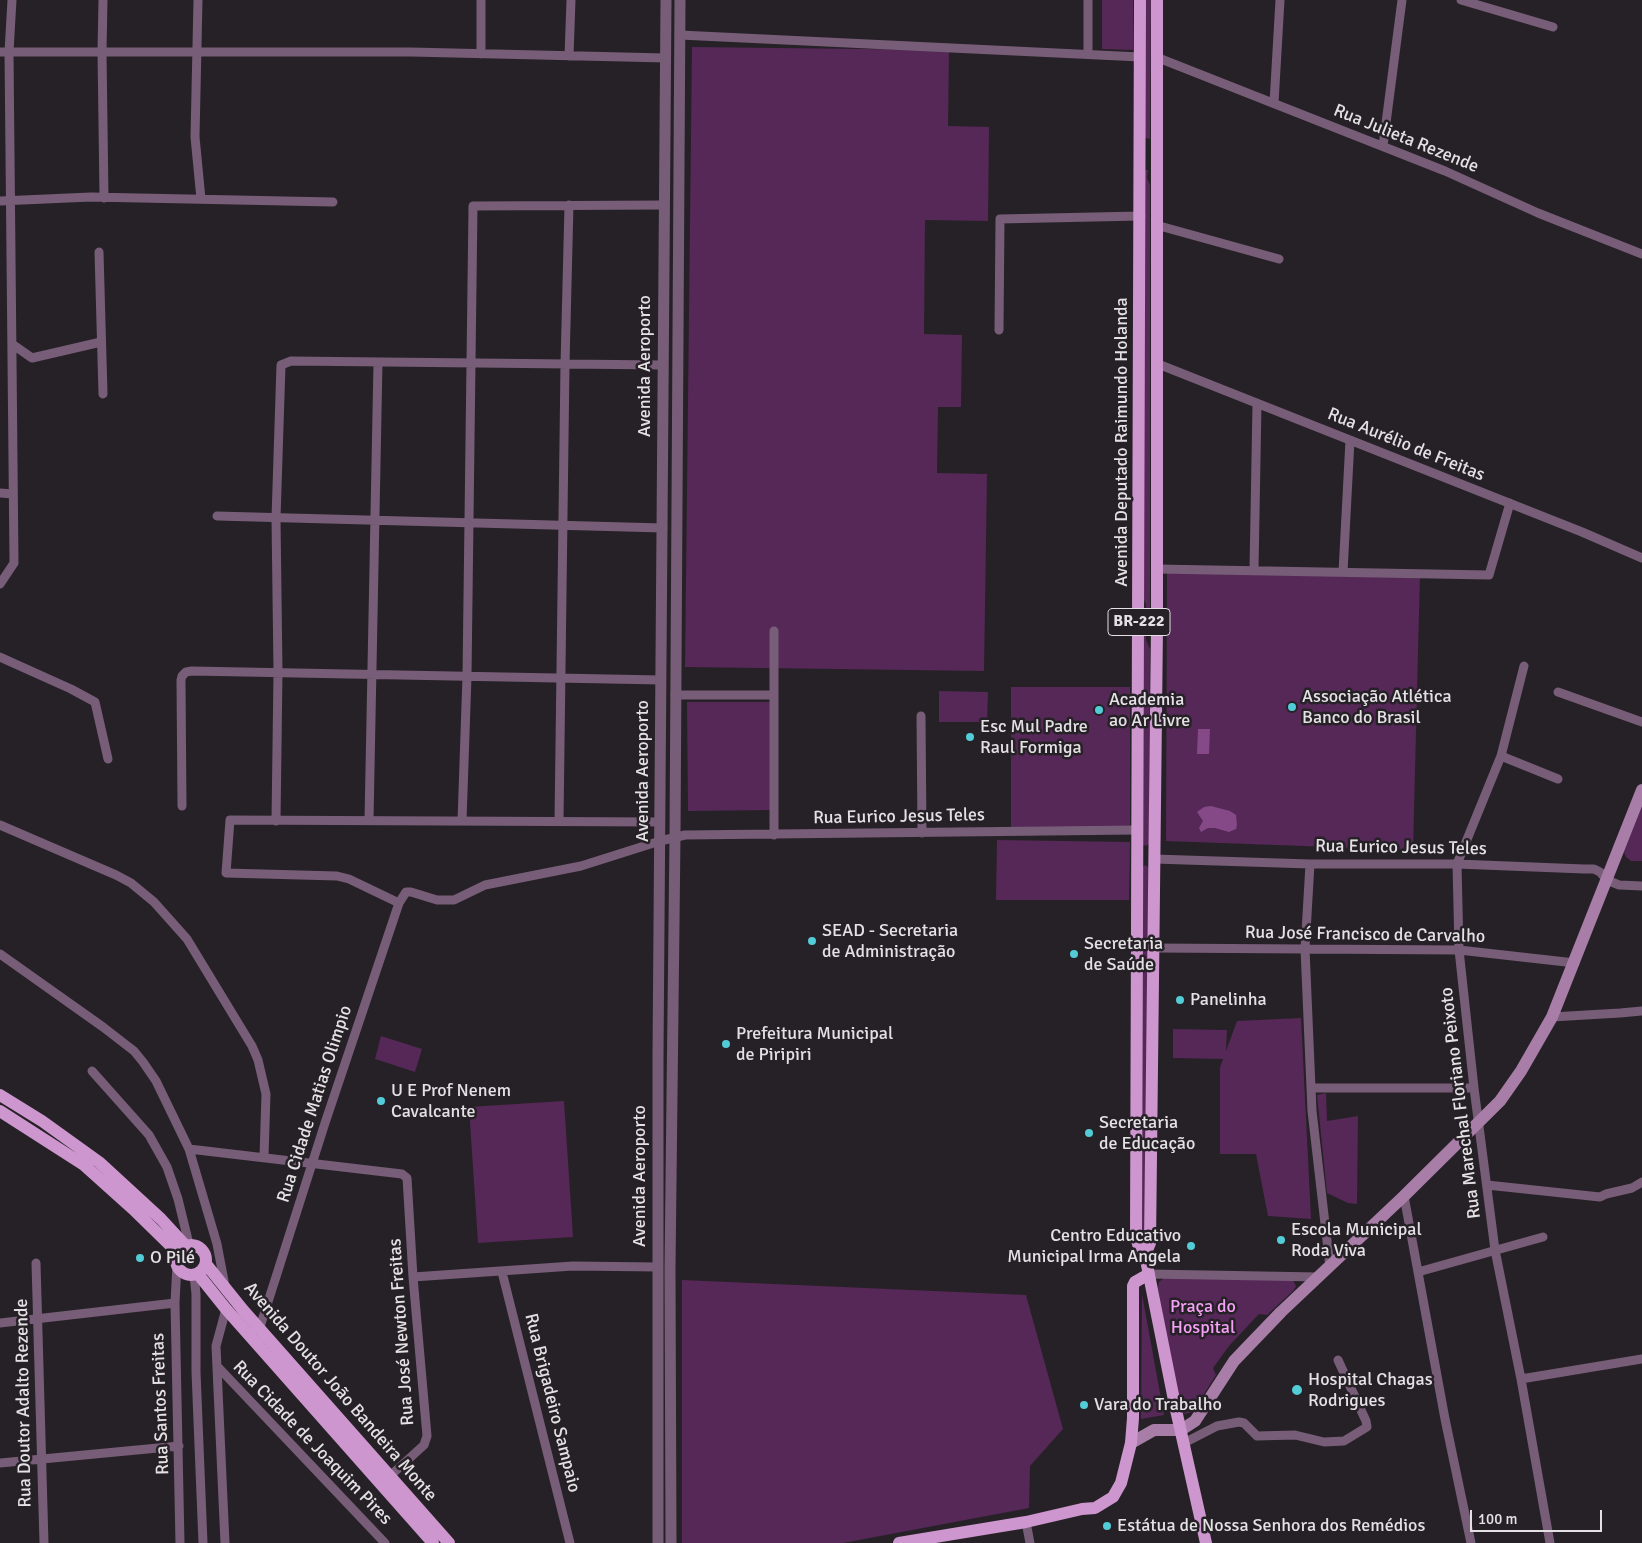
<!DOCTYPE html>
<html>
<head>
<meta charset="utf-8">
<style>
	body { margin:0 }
	#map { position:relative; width:1642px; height:1543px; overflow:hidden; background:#262126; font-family:Signika,sans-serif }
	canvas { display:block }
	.scale { position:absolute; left:1470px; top:1510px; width:132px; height:22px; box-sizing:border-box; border:2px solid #e4e1e4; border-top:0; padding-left:6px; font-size:15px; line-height:18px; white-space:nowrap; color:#e4e1e4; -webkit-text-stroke:4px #262126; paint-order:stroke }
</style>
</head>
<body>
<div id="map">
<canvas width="1642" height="1543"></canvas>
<div class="scale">100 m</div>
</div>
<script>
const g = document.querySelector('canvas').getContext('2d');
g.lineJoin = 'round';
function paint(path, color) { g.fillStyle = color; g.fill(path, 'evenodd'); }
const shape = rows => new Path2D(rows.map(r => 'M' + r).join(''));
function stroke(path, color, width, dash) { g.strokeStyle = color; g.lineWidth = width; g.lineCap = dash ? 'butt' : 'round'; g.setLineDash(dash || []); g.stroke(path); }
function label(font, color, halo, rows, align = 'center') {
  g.font = font + ' Signika,sans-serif'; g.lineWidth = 5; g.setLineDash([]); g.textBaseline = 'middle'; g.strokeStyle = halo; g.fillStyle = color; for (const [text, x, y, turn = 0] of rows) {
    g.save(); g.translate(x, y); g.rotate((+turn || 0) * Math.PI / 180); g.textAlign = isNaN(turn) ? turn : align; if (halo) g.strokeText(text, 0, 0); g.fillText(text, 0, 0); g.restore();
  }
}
paint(shape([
	[1102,0,1133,0,1133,50,1102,49],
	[1144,0,1151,0,1150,139,1145,138],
	[692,47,949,50,948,126,989,127,988,221,925,220,924,334,962,335,961,407,938,407,937,473,987,474,984,671,685,667],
	[1144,170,1148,170,1147,178,1150,185,1150,612,1146,614,1146,604,1143,598],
	[1167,570,1420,573,1413,850,1166,841],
	[1143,632,1146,632,1146,640,1150,649,1149,844,1146,846,1142,844],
	[1011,687,1130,687,1130,829,1011,828],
	[939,691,988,692,987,722,939,722],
	[687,702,770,702,771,810,688,811],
	[1642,806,1642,861,1631,861,1626,857,1624,852],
	[997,840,1130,842,1129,900,996,900],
	[1145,865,1148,867,1146,1236,1144,1238,1141,1236,1142,868],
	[1301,1018,1311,1219,1268,1216,1256,1154,1220,1154,1220,1067,1223,1059,1173,1058,1173,1029,1227,1030,1226,1051,1237,1021],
	[381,1036,422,1049,415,1072,375,1059],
	[1326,1093,1327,1121,1358,1116,1357,1204,1348,1203,1327,1193,1317,1095],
	[564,1101,573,1237,478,1243,469,1107],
	[1165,1277,1293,1280,1296,1286,1294,1290,1267,1315,1259,1314,1229,1346,1213,1368,1216,1375,1197,1405,1192,1412,1185,1414,1181,1412,1180,1409,1158,1288,1159,1282],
	[682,1280,1026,1295,1063,1429,1030,1466,1029,1508,843,1543,682,1543],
	[1142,1294,1164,1415,1141,1419]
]), '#552857');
paint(shape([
	[1198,729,1210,729,1209,754,1197,754],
	[1211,806,1230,811,1236,815,1237,825,1236,829,1229,832,1215,828,1208,828,1201,832,1199,828,1203,821,1197,812,1204,807]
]), '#854987');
stroke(shape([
	[103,0,102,51,104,198],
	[198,0,195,137,201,199],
	[1461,0,1553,27],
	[680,35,1140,57],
	[0,52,411,52,666,58],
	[481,54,481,0],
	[1088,54,1088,0],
	[569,56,571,0],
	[1156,57,1445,171,1538,213,1642,254],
	[1274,103,1280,0],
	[1383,146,1402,0],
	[0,201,91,197,333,202],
	[1156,225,1279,259],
	[99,252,103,394],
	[999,330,1000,219,1141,216],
	[12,344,32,358,101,342],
	[1158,364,1582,532,1642,558],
	[0,493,13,494],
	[217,516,663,528],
	[1157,569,1489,575,1510,503],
	[1254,570,1257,403],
	[1343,572,1350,440],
	[0,584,14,563,9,52,12,0],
	[0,657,71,689,95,702,108,759],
	[1524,666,1501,756,1457,864,1459,950,1474,1088,1495,1250,1521,1379,1550,1543],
	[1558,692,1642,722],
	[675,695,774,695],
	[921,716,922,833],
	[1501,756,1558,779],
	[182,806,181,680,182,676,186,672,192,671,661,680],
	[369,820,378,362],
	[276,821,278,672,276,518,281,365,291,361,662,365],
	[462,821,467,676,473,206,663,205],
	[559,821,565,364,569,205],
	[0,825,116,875,131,883,154,902,187,939,252,1046,258,1060,266,1094,264,1157],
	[774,835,774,631],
	[1154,859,1310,864,1457,864,1584,869,1594,869,1600,872,1607,880,1619,885,1642,886],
	[1310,864,1305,949,1312,1111,1330,1267],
	[399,903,349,879,337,876,226,873,230,820,659,822],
	[1154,948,1459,950,1575,963],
	[0,954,103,1027,134,1051,143,1062,156,1081,189,1149,217,1244,225,1286],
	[1552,1017,1620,1013,1642,1011],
	[92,1071,149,1135,167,1167,178,1199,189,1244],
	[1312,1088,1474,1088],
	[189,1149,402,1174,407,1178,413,1277,427,1436,424,1445,390,1476],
	[1487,1185,1600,1197,1606,1194,1632,1188,1642,1182],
	[1404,1196,1445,1419,1471,1543],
	[36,1263,44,1543],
	[177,1264,175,1303,180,1543],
	[502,1272,570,1543],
	[1418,1272,1543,1237],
	[1149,1274,1319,1277],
	[194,1275,196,1294,196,1372,203,1543],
	[413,1277,573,1266,657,1267],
	[0,1323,175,1303],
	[260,1327,325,1123,399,903,406,892,411,892,437,900,454,900,485,885,581,866,660,841,685,835,1138,830],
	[217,1366,385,1543],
	[1521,1379,1642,1359],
	[1184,1443,1217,1426,1239,1422,1244,1423,1257,1436,1295,1435,1324,1442,1344,1441,1367,1427,1366,1421,1338,1360],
	[0,1463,179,1446],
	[1026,1522,1030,1543],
	[225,1543,216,1346,226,1309]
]), '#775d77', 9);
stroke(shape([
	[658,1543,658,1056,666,0],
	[671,1543,670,1268,675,837,680,0]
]), '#775d77', 11);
stroke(shape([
	[1131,1443,1154,1430,1181,1430,1195,1421,1234,1361,1281,1312,1404,1196,1500,1101,1521,1071,1552,1017,1642,790]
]), '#a87da8', 12);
stroke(shape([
	[1140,0,1136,1236,1138,1244,1145,1255,1176,1410,1206,1543],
	[0,1095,42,1121,99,1162,161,1219,185,1245],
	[0,1111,84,1165,133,1209,178,1253],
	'176 1260a15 15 0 1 1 30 0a15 15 0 1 1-30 0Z',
	[1145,1255,1150,1243,1157,627,1157,0],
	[206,1264,243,1310,449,1543],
	[198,1274,226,1309,433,1543],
	[899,1543,1026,1522,1082,1509,1095,1508,1113,1497,1121,1483,1131,1443,1133,1418,1133,1286,1135,1282,1149,1274]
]), '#cd96ce', 12);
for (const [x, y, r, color] of [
	[1292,707,5,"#52ccd6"],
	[1099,710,5,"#52ccd6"],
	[970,737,5,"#52ccd6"],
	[812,941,5,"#52ccd6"],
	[1074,954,5,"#52ccd6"],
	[1180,1000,5,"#52ccd6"],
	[726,1044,5,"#52ccd6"],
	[381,1101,5,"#52ccd6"],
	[1089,1133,5,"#52ccd6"],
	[1281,1240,5,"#52ccd6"],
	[1191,1246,5,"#52ccd6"],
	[140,1258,5,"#52ccd6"],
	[1297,1390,6,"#52ccd6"],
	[1084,1405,5,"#52ccd6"],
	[1107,1526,5,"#52ccd6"]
]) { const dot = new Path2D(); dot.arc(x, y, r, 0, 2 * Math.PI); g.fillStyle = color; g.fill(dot); stroke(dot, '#262126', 2); }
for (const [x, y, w] of [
	[1139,622,62]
]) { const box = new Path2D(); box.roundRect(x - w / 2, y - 13.5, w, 27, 4); g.fillStyle = '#262126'; g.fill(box); stroke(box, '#e4e1e4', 1); }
label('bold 16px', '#e4e1e4', null, [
	["BR-222",1139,622]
]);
label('18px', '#e4e1e4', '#262126', [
	["Rua Julieta Rezende",1406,139,22],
	["Avenida Aeroporto",645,366,-90],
	["Avenida Deputado Raimundo Holanda",1122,442,-90],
	["Rua Aurélio de Freitas",1406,445,22],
	["Avenida Aeroporto",643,771,-90],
	["Rua Eurico Jesus Teles",899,817,-1],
	["Rua Eurico Jesus Teles",1401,848,1],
	["Rua José Francisco de Carvalho",1365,935,1],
	["Rua Marechal Floriano Peixoto",1461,1103,-97],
	["Rua Cidade Matias Olimpio",315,1104,-72],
	["Avenida Aeroporto",640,1176,-90],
	["Rua José Newton Freitas",402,1332,-94],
	["Avenida Doutor João Bandeira Monte",340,1392,49],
	["Rua Doutor Adalto Rezende",24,1403,-91],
	["Rua Brigadeiro Sampaio",552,1403,76],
	["Rua Santos Freitas",161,1404,-92],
	["Rua Cidade de Joaquim Pires",312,1443,46]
]);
label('18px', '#e4e1e4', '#262126', [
	["Associação Atlética",1302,697],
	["Banco do Brasil",1302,718],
	["Academia",1109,700],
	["ao Ar Livre",1109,721],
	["Esc Mul Padre",980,727],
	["Raul Formiga",980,748],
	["SEAD - Secretaria",822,931],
	["de Administração",822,952],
	["Secretaria",1084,944],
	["de Saúde",1084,965],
	["Panelinha",1190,1000],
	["Prefeitura Municipal",736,1034],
	["de Piripiri",736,1055],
	["U E Prof Nenem",391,1091],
	["Cavalcante",391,1112],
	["Secretaria",1099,1123],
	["de Educação",1099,1144],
	["Escola Municipal",1291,1230],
	["Roda Viva",1291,1251],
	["Centro Educativo",1181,1236,"right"],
	["Municipal Irma Angela",1181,1257,"right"],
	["O Pilé",150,1258],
	["Hospital Chagas",1308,1380],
	["Rodrigues",1308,1401],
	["Vara do Trabalho",1094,1405],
	["Estátua de Nossa Senhora dos Remédios",1117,1526]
], 'left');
label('18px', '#f6a1f7', '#262126', [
	["Praça do",1203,1307],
	["Hospital",1203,1328]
]);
</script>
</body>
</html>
